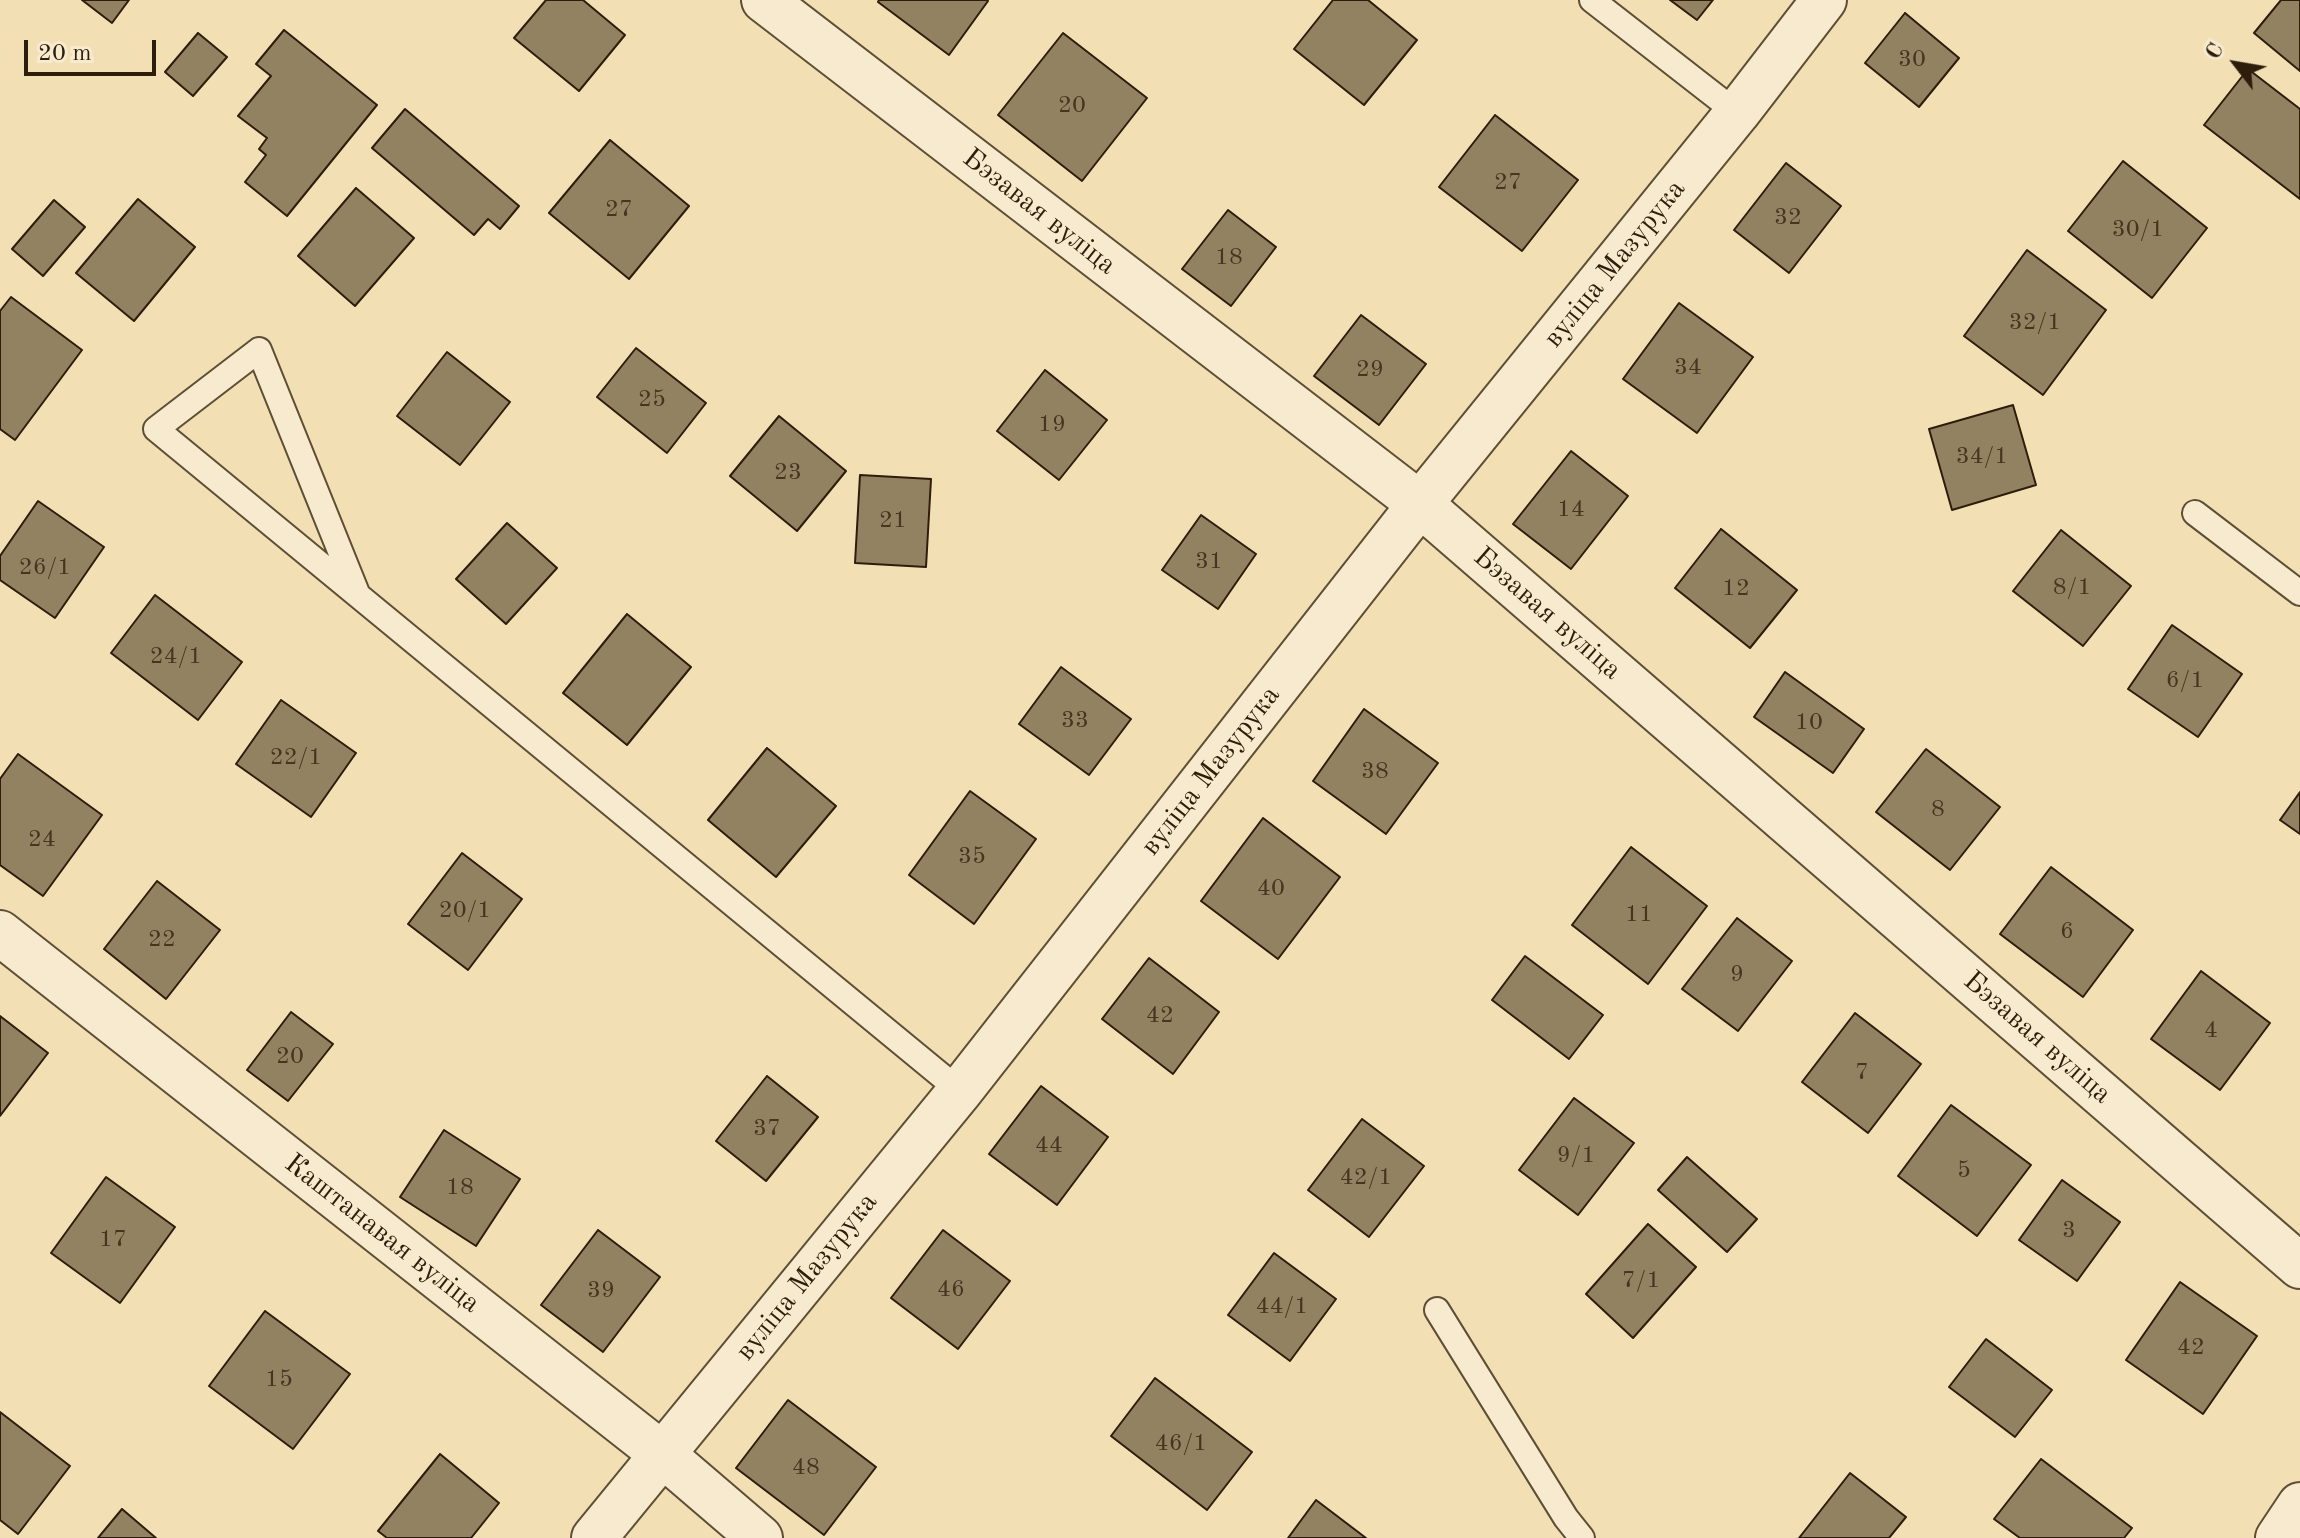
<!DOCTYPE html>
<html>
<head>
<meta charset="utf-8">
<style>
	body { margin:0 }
	#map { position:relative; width:2300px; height:1538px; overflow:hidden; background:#f2dfb4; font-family:"Old Standard TT",serif }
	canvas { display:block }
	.north { position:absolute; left:2196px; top:24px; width:80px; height:80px; -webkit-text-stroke:6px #f7eace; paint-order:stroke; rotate:301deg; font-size:22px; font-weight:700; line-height:32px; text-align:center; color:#2d1d0a }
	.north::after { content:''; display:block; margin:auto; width:28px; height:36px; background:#2d1d0a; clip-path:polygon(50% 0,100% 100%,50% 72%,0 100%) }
	.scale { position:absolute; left:24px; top:40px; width:132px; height:36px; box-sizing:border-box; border:4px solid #2d1d0a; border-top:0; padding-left:10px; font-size:24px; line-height:28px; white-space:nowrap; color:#2d1d0a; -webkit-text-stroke:6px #f7eace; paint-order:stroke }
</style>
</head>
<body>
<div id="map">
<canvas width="2300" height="1538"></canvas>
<div class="north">С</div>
<div class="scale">20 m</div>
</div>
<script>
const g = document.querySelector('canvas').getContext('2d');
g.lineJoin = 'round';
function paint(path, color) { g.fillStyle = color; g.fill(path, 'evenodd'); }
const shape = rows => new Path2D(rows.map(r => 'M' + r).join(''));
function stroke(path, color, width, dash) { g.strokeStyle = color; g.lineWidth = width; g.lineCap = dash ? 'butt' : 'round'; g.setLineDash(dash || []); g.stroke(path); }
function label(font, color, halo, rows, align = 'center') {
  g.font = font + ' "Old Standard TT",serif'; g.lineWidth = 6; g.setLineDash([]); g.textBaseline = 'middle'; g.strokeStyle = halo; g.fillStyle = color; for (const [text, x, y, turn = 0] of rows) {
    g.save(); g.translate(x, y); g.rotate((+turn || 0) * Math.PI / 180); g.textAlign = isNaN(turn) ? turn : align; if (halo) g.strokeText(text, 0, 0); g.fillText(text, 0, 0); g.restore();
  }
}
const building = shape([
	[82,0,129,0,112,23,82,0],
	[546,0,583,0,625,35,579,91,514,38,546,0],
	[879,0,987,0,988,1,949,55,878,2,879,0],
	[1333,0,1368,0,1417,40,1364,105,1294,49,1333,0],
	[1670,0,1713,0,1697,20,1670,0],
	[2281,0,2300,0,2300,71,2254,33,2281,0],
	[1905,13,1959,58,1919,107,1865,63,1905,13],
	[284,30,377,105,287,216,245,182,266,155,259,149,267,138,238,116,271,76,256,64,284,30],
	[198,33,227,57,193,96,165,72,198,33],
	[1063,33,1147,98,1082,181,998,115,1063,33],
	[2248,69,2300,109,2300,199,2204,125,2248,69],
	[405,109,519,206,500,229,488,219,474,235,372,148,405,109],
	[1495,115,1578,180,1522,251,1439,187,1495,115],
	[610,140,689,206,629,279,549,213,610,140],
	[2123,161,2207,228,2152,298,2068,231,2123,161],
	[1786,163,1841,206,1789,273,1734,230,1786,163],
	[356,188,414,238,355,306,298,256,356,188],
	[138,199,195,247,134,321,76,273,138,199],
	[54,200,85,227,43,276,12,249,54,200],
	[1228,210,1276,247,1231,306,1182,269,1228,210],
	[2027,250,2106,310,2043,395,1964,336,2027,250],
	[11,297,82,350,15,440,0,429,0,311,11,297],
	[1679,303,1753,357,1697,433,1623,379,1679,303],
	[1361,315,1426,364,1379,425,1314,376,1361,315],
	[636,348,706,403,667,453,597,397,636,348],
	[447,352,510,402,460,465,397,416,447,352],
	[1045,370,1107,420,1059,480,997,431,1045,370],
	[2013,405,2036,485,1952,510,1929,429,2013,405],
	[779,416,846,471,797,531,730,476,779,416],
	[1571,451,1628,496,1571,569,1513,524,1571,451],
	[860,475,931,479,926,567,855,563,860,475],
	[38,501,104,547,55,618,0,580,0,556,38,501],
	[1201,515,1256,554,1218,609,1162,570,1201,515],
	[507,523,557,568,506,624,456,579,507,523],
	[1721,529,1797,590,1750,648,1675,588,1721,529],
	[2061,530,2131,586,2083,646,2013,591,2061,530],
	[155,595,242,662,198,720,111,653,155,595],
	[627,614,691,667,627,745,563,693,627,614],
	[2172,625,2242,674,2198,737,2128,689,2172,625],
	[1061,667,1131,719,1089,775,1019,724,1061,667],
	[1785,672,1864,729,1833,773,1754,717,1785,672],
	[281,700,356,753,311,817,236,764,281,700],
	[1364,709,1438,763,1386,834,1313,781,1364,709],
	[767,748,836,806,776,877,708,820,767,748],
	[1926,749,2000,807,1950,870,1876,812,1926,749],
	[18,754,102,815,43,896,0,865,0,779,18,754],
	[970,791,1036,839,974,924,909,875,970,791],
	[2300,792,2300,834,2280,820,2300,792],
	[1263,818,1340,877,1278,959,1201,901,1263,818],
	[1631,847,1707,906,1648,984,1572,925,1631,847],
	[462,853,522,899,468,970,408,924,462,853],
	[2051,867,2133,930,2083,997,2000,934,2051,867],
	[157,881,220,930,166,999,104,949,157,881],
	[1737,918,1792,961,1738,1031,1682,989,1737,918],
	[1525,956,1603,1015,1569,1059,1492,1000,1525,956],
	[1149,958,1219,1012,1173,1074,1102,1019,1149,958],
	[2201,971,2270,1023,2220,1090,2151,1039,2201,971],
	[291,1012,333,1044,288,1101,247,1070,291,1012],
	[1855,1013,1921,1064,1868,1133,1802,1082,1855,1013],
	[0,1016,48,1053,0,1116,0,1016],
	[767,1076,818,1117,766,1181,716,1141,767,1076],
	[1041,1086,1108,1137,1057,1205,989,1154,1041,1086],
	[1574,1098,1634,1143,1578,1215,1519,1170,1574,1098],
	[1951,1105,2031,1165,1977,1236,1898,1176,1951,1105],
	[1362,1119,1424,1166,1369,1237,1308,1190,1362,1119],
	[444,1130,520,1179,476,1246,400,1197,444,1130],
	[1687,1157,1757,1219,1727,1252,1658,1190,1687,1157],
	[106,1177,175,1227,120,1303,51,1253,106,1177],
	[2062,1180,2120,1222,2077,1281,2019,1240,2062,1180],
	[1648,1224,1696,1267,1633,1338,1586,1294,1648,1224],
	[598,1230,660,1277,603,1352,541,1305,598,1230],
	[943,1230,1010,1281,958,1349,891,1298,943,1230],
	[1274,1253,1336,1299,1290,1361,1228,1315,1274,1253],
	[2180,1282,2257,1336,2203,1414,2126,1360,2180,1282],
	[265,1311,350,1374,293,1449,209,1386,265,1311],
	[1986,1339,2052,1390,2015,1437,1949,1387,1986,1339],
	[1155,1378,1252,1452,1207,1510,1111,1436,1155,1378],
	[788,1400,876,1467,824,1535,736,1468,788,1400],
	[0,1412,70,1466,18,1534,0,1520,0,1412],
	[440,1454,499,1503,471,1538,387,1538,378,1531,440,1454],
	[2041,1459,2132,1528,2124,1538,2020,1538,1994,1519,2041,1459],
	[1850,1473,1906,1517,1889,1538,1799,1538,1850,1473],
	[1316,1500,1366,1538,1288,1538,1316,1500],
	[122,1509,156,1538,98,1538,122,1509]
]);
paint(building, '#938262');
stroke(building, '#2d1d0a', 2);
const lane = shape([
	[1592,0,1737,113],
	[2195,513,2300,593],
	[357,593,259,350,156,429,960,1091],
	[1437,1310,1566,1518,1582,1538]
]);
const street = shape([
	[764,0,1420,504,2300,1266],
	[0,933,662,1454,760,1538],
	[594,1538,960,1091,1420,504,1737,113,1824,0],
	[2278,1538,2300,1505]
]);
stroke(lane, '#5e4e34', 28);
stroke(street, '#5e4e34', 48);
stroke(lane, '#f7eace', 24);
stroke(street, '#f7eace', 44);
label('24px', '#463620', null, [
	["30",1912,60],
	["20",1072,106],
	["27",1508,183],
	["27",619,210],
	["32",1788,218],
	["30/1",2138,230],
	["18",1229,258],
	["32/1",2035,323],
	["34",1688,368],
	["29",1370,370],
	["25",652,400],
	["19",1052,425],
	["34/1",1982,457],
	["23",788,473],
	["14",1571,510],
	["21",893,521],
	["31",1209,562],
	["26/1",45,568],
	["8/1",2072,588],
	["12",1736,589],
	["24/1",176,657],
	["6/1",2185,681],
	["33",1075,721],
	["10",1809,723],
	["22/1",296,758],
	["38",1375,772],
	["8",1938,810],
	["24",42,840],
	["35",972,857],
	["40",1271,889],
	["20/1",465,911],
	["11",1639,915],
	["6",2067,932],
	["22",162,940],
	["9",1737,975],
	["42",1160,1016],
	["4",2211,1031],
	["20",290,1057],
	["7",1862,1073],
	["37",767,1129],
	["44",1049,1146],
	["9/1",1576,1156],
	["5",1964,1171],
	["42/1",1366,1178],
	["18",460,1188],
	["3",2069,1231],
	["17",113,1240],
	["7/1",1641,1281],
	["46",951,1290],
	["39",601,1291],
	["44/1",1282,1307],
	["42",2191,1348],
	["15",279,1380],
	["46/1",1181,1444],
	["48",806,1468]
]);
label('28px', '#2d1d0a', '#f7eace', [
	["Бэзавая вуліца",1039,212,38],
	["вуліца Мазурука",1615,264,-51],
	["Бэзавая вуліца",1547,614,41],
	["вуліца Мазурука",1211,771,-52],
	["Бэзавая вуліца",2037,1038,41],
	["Каштанавая вуліца",382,1234,38],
	["вуліца Мазурука",807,1277,-51]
]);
</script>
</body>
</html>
